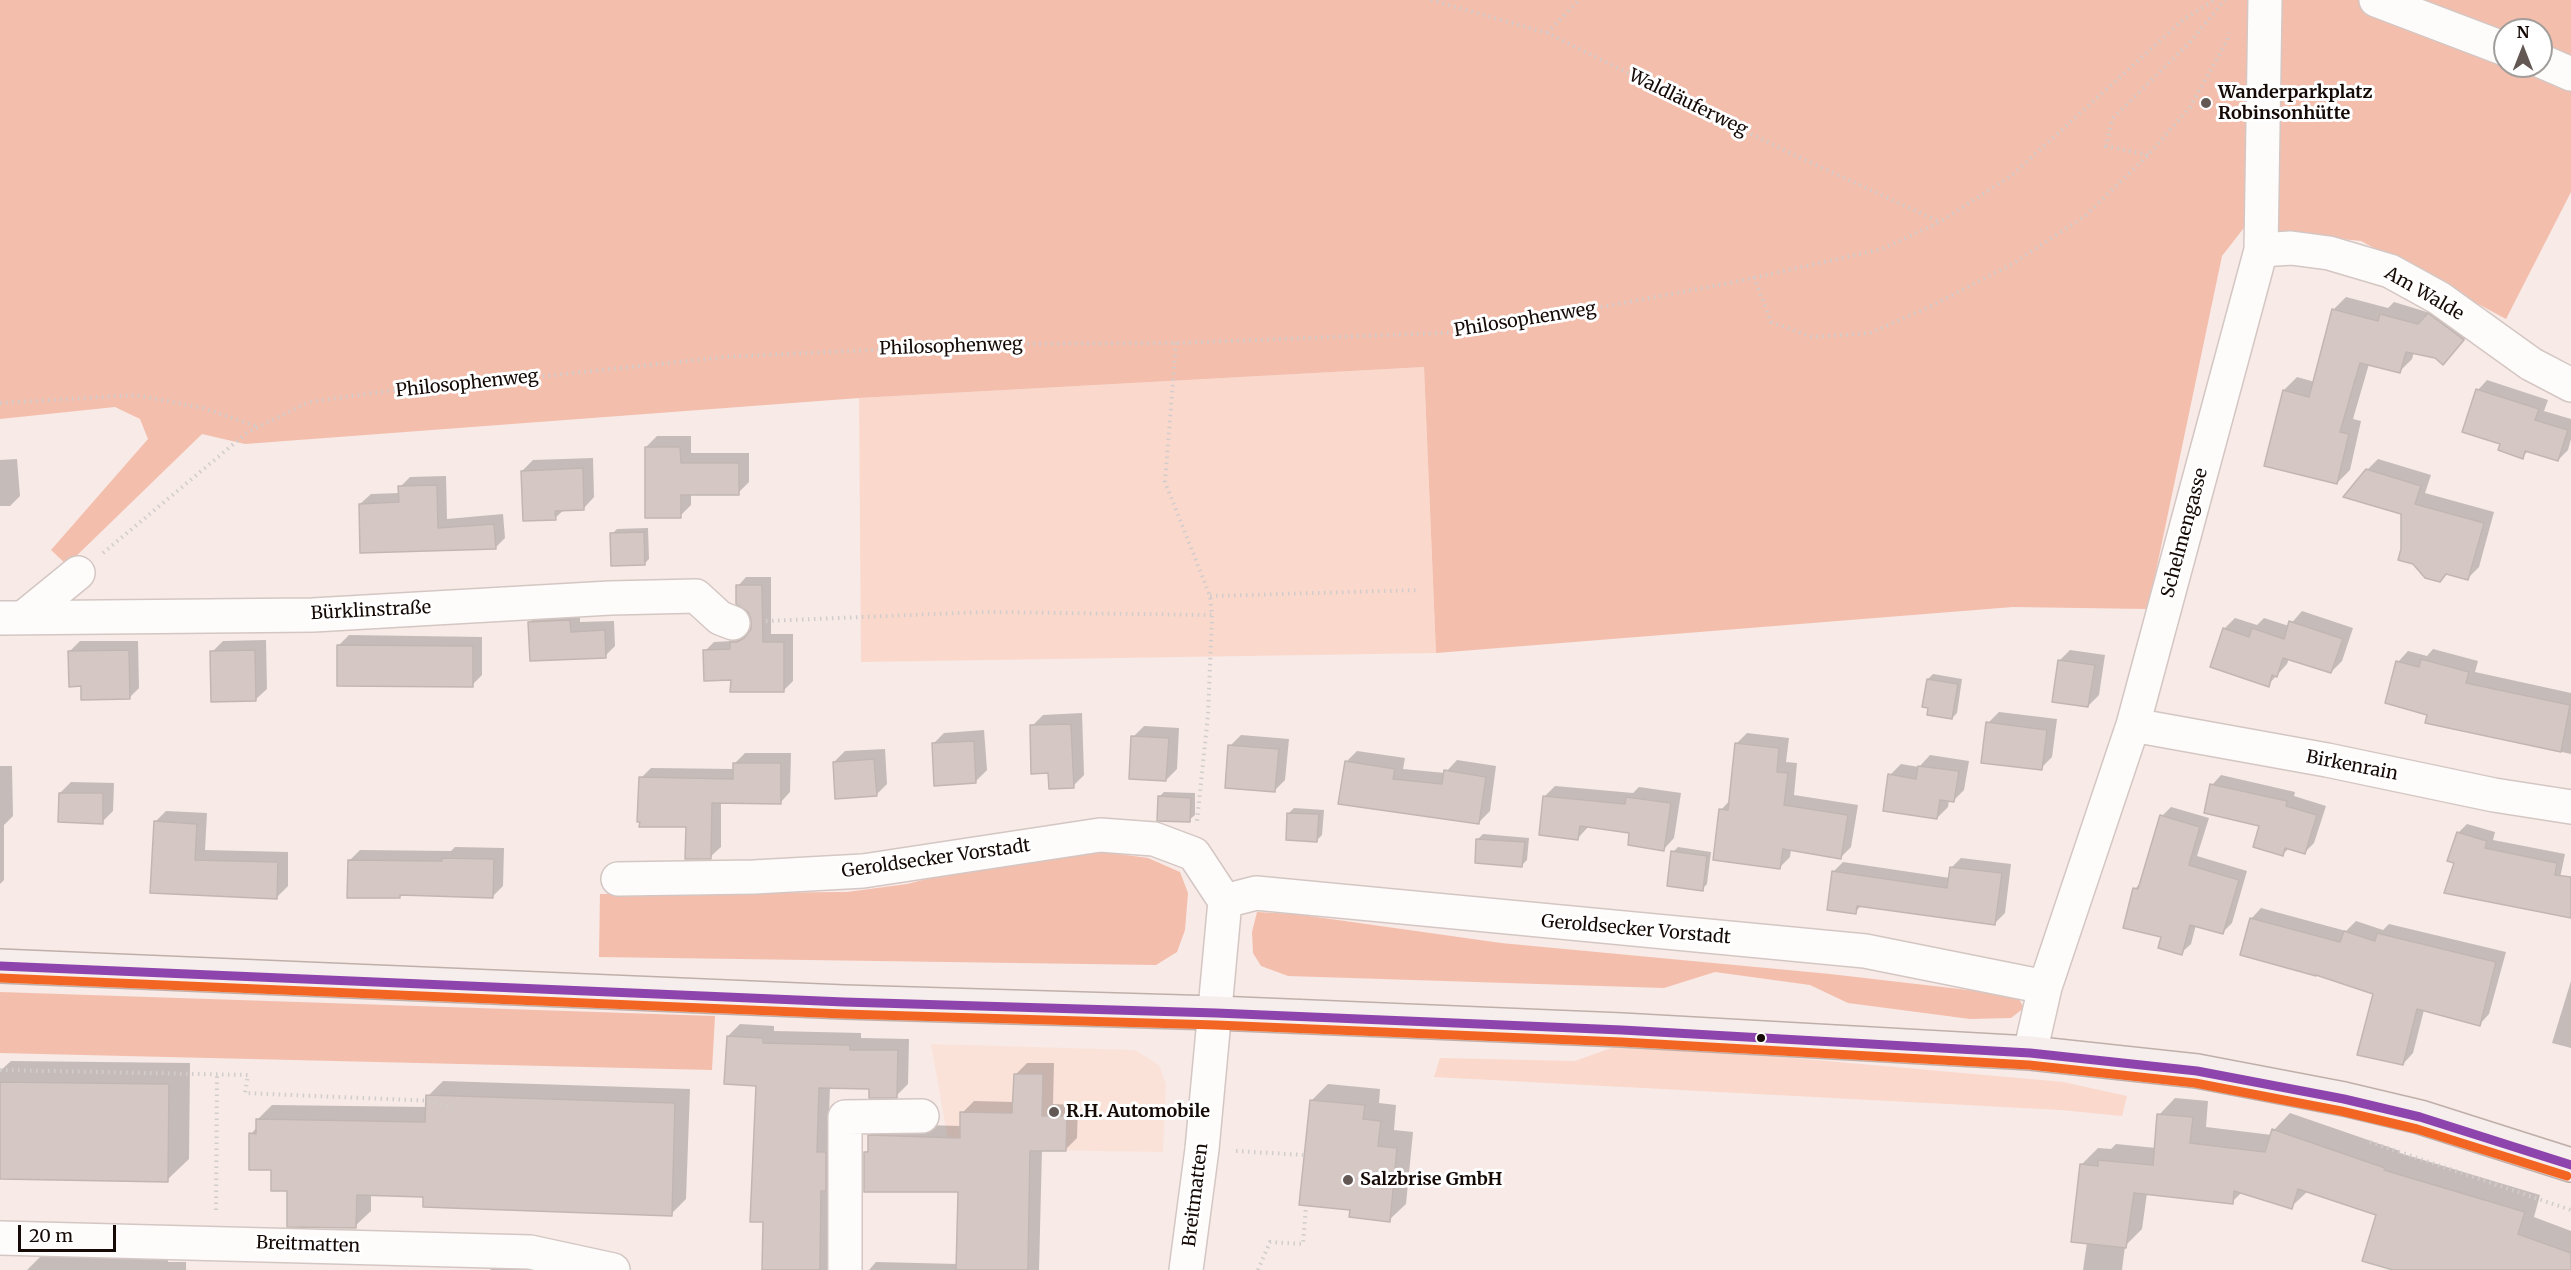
<!DOCTYPE html>
<html>
<head>
<meta charset="utf-8">
<style>
	body { margin:0 }
	#map { position:relative; width:2571px; height:1270px; overflow:hidden; background:#f7eae7; font-family:Merriweather,serif }
	canvas { display:block }
	.north { position:absolute; left:2493px; top:18px; width:60px; height:60px; box-sizing:border-box; background:#fff; border:2px solid #a19d9b; border-radius:50%; rotate:0deg; font-size:16px; font-weight:700; line-height:24px; text-align:center; color:#150a06 }
	.north::after { content:''; display:block; margin:auto; width:21px; height:27px; background:#645855; clip-path:polygon(50% 0,100% 100%,50% 72%,0 100%) }
	.scale { position:absolute; left:18px; top:1225px; width:98px; height:27px; box-sizing:border-box; border:3px solid #150a06; border-top:0; padding-left:8px; font-size:18px; line-height:21px; white-space:nowrap; color:#150a06; -webkit-text-stroke:4px #fff; paint-order:stroke }
</style>
</head>
<body>
<div id="map">
<canvas width="2571" height="1270"></canvas>
<div class="north">N</div>
<div class="scale">20 m</div>
</div>
<script>
const g = document.querySelector('canvas').getContext('2d');
g.lineJoin = 'round';
function paint(path, color) { g.fillStyle = color; g.fill(path, 'evenodd'); }
const shape = rows => new Path2D(rows.map(r => 'M' + r).join(''));
function stroke(path, color, width, dash) { g.strokeStyle = color; g.lineWidth = width; g.lineCap = dash ? 'butt' : 'round'; g.setLineDash(dash || []); g.stroke(path); }
function label(font, color, halo, rows, align = 'center') {
  g.font = font + ' Merriweather,serif'; g.lineWidth = 6; g.setLineDash([]); g.textBaseline = 'middle'; g.strokeStyle = halo; g.fillStyle = color; for (const [text, x, y, turn = 0] of rows) {
    g.save(); g.translate(x, y); g.rotate((+turn || 0) * Math.PI / 180); g.textAlign = isNaN(turn) ? turn : align; if (halo) g.strokeText(text, 0, 0); g.fillText(text, 0, 0); g.restore();
  }
}
paint(shape([
	[931,1044,1135,1050,1159,1065,1166,1084,1163,1152,960,1149,948,1140]
]), '#fbe2d9');
paint(shape([
	[1424,367,1436,653,861,662,859,398],
	[1625,1043,2063,1082,2127,1096,2122,1116,2061,1110,1434,1077,1440,1058,1575,1061]
]), '#fbd8cc');
paint(shape([
	[0,0,2571,0,2571,192,2506,319,2361,241,2243,229,2222,256,2148,609,2013,607,1436,653,1424,367,859,398,245,444,202,434,67,565,51,550,148,439,140,419,115,407,0,419],
	[2505,30,2541,30,2541,66,2505,66],
	[1096,851,1148,858,1180,872,1188,893,1185,930,1177,952,1156,965,599,957,600,894,847,892,907,884,978,866],
	[1257,912,1295,914,1501,943,1830,974,1994,993,2019,999,2024,1008,2011,1018,1970,1019,1848,1003,1810,985,1715,972,1664,988,1288,976,1261,966,1253,953,1252,932],
	[0,992,715,1016,712,1070,0,1053]
]), '#f4beac');
paint(shape([
	[2346,297,2388,308,2394,302,2476,327,2443,363,2436,357,2414,352,2412,359,2399,372,2369,364,2353,419,2361,421,2350,470,2337,483,2284,390,2297,377,2315,382,2333,310],
	[2487,380,2548,400,2544,411,2571,419,2571,439,2568,450,2558,460,2528,451,2522,457,2502,444,2478,390],
	[657,436,691,436,691,453,749,453,749,482,738,493,691,493,691,505,680,516,646,447],
	[593,458,594,497,584,508,565,509,555,518,522,471,533,460],
	[17,459,20,496,10,506,0,506,0,460],
	[2378,459,2431,475,2425,493,2494,512,2479,567,2468,578,2403,549,2403,513,2367,470],
	[446,476,447,519,503,514,505,538,495,548,360,504,371,494,400,493,400,487,410,477],
	[648,528,649,559,644,564,612,534,617,529],
	[746,577,771,577,771,634,793,634,793,681,784,690,732,679,705,651,714,642,733,641,741,634,747,634,752,630,753,619,738,586],
	[580,611,580,622,614,621,615,646,605,656,530,622,540,612],
	[2302,611,2353,628,2342,661,2331,672,2289,658,2287,664,2268,685,2224,629,2235,618,2257,625,2264,618,2289,626],
	[349,635,482,637,482,675,472,685,338,646],
	[266,640,267,689,256,699,212,652,223,641],
	[80,641,138,641,139,688,129,698,82,685,70,651],
	[2433,649,2478,661,2475,672,2571,693,2571,754,2427,722,2429,714,2398,662,2408,651,2427,656],
	[2070,650,2105,655,2099,695,2088,706,2060,660],
	[1933,674,1962,679,1957,713,1952,718,1928,679],
	[1999,712,2057,719,2052,757,2041,768,1988,723],
	[1082,713,1084,775,1073,786,1049,772,1032,726,1043,715],
	[1144,726,1179,728,1177,769,1166,780,1133,737],
	[984,730,987,770,976,781,933,744,944,733],
	[1747,733,1789,738,1786,762,1797,763,1794,795,1858,805,1851,847,1841,857,1791,849,1790,857,1780,867,1721,810,1731,799,1737,743],
	[1241,735,1289,739,1285,780,1274,791,1230,746],
	[885,749,887,784,876,795,834,762,845,751],
	[1357,751,1405,758,1403,769,1445,773,1457,760,1496,766,1490,811,1479,822,1346,762],
	[745,753,791,753,790,792,780,803,721,802,721,847,710,857,687,826,641,778,651,768,735,769,735,763],
	[1930,755,1969,761,1964,790,1953,801,1949,800,1948,807,1937,818,1890,775,1901,764,1919,767],
	[0,766,12,766,13,816,4,825,4,880,0,884],
	[2221,775,2295,792,2294,796,2326,806,2314,843,2305,852,2289,848,2283,854,2261,825,2212,785],
	[71,782,114,783,113,811,102,822,60,793],
	[1555,786,1633,793,1639,787,1681,793,1674,838,1664,849,1631,831,1589,826,1578,838,1544,797],
	[1164,792,1195,793,1195,815,1189,820,1159,797],
	[2171,807,2209,818,2197,856,2247,871,2232,923,2222,933,2196,925,2191,944,2181,953,2163,936,2135,889,2142,881,2162,816],
	[1294,808,1324,810,1322,835,1317,840,1289,813],
	[166,811,207,813,205,850,288,852,288,886,277,897,152,892,155,822],
	[2467,824,2495,832,2493,840,2565,854,2555,902,2456,862,2458,833],
	[1483,834,1529,838,1527,860,1522,865,1478,839],
	[455,847,504,848,503,886,492,897,402,894,400,897,349,861,360,850,451,851],
	[1678,847,1711,852,1707,884,1702,889,1673,852],
	[1961,858,2011,864,2005,913,1995,923,1862,905,1855,912,1833,872,1843,862,1950,878,1951,868],
	[2261,908,2346,931,2356,921,2383,930,2389,924,2506,952,2489,1014,2479,1025,2424,1010,2413,1053,2403,1064,2374,993,2251,919],
	[2571,981,2571,1048,2552,1043],
	[740,1024,774,1026,774,1031,861,1033,861,1038,909,1039,908,1084,896,1096,871,1087,830,1087,828,1141,838,1141,843,1270,764,1270,765,1221,758,1084,728,1036],
	[11,1061,190,1063,189,1159,167,1180,0,1178,0,1071],
	[1027,1063,1054,1063,1053,1104,1078,1105,1077,1138,1065,1150,1042,1149,1039,1270,869,1270,876,1262,958,1264,959,1191,865,1153,870,1148,870,1136,882,1124,962,1126,962,1113,974,1101,1014,1102,1015,1075],
	[443,1081,690,1089,686,1199,671,1214,424,1196,371,1194,371,1211,355,1226,288,1190,251,1134,257,1127,257,1120,272,1105,427,1107,428,1096],
	[1328,1084,1380,1089,1379,1103,1396,1105,1394,1130,1413,1132,1406,1204,1389,1220,1352,1209,1311,1101],
	[2175,1098,2208,1101,2206,1127,2272,1135,2274,1130,2290,1113,2400,1151,2400,1153,2540,1195,2534,1217,2571,1231,2571,1270,2398,1270,2377,1214,2308,1191,2291,1207,2242,1192,2232,1202,2147,1193,2142,1229,2125,1246,2122,1270,2083,1270,2087,1242,2081,1165,2098,1148,2111,1149,2116,1144,2156,1148,2159,1115],
	[65,1242,168,1242,168,1262,186,1262,186,1270,27,1270,41,1256,50,1256],
	[505,1255,609,1270,490,1270]
]), '#0003');
const building = shape([
	[2332,309,2378,321,2380,314,2418,324,2428,313,2464,340,2443,365,2435,358,2406,352,2400,373,2360,363,2340,432,2349,434,2337,484,2264,466,2283,390,2309,397,2332,309],
	[2476,389,2539,409,2535,420,2568,430,2558,461,2525,451,2523,459,2498,450,2500,444,2462,432,2476,389],
	[645,447,680,447,681,463,739,463,739,495,681,495,681,518,645,518,645,447],
	[583,468,584,510,555,511,556,520,523,521,521,471,583,468],
	[2366,469,2421,486,2415,504,2484,523,2468,580,2446,574,2440,582,2425,578,2413,564,2398,560,2401,549,2401,514,2343,497,2366,469],
	[437,485,438,528,494,524,496,549,360,553,359,504,399,502,398,486,437,485],
	[644,532,645,565,611,566,610,533,644,532],
	[736,585,762,585,763,642,784,642,784,692,730,692,731,680,704,681,703,650,730,649,730,642,737,642,744,638,751,629,751,620,748,612,736,604,736,585],
	[570,620,571,632,605,630,606,658,530,661,528,622,570,620],
	[2289,621,2343,639,2331,673,2283,658,2277,677,2272,675,2269,687,2210,667,2223,628,2249,637,2252,628,2284,639,2289,621],
	[337,645,473,646,473,687,337,686,337,645],
	[129,650,130,699,81,700,81,686,69,687,68,651,129,650],
	[255,650,256,701,211,702,210,651,255,650],
	[2421,659,2469,672,2466,683,2570,705,2561,752,2425,723,2427,715,2385,703,2396,661,2419,667,2421,659],
	[2058,660,2095,665,2088,707,2052,702,2058,660],
	[1927,679,1958,684,1952,719,1927,715,1928,708,1922,707,1927,679],
	[1986,722,2047,730,2042,770,1981,763,1986,722],
	[1071,724,1074,788,1049,789,1048,773,1031,774,1030,725,1071,724],
	[1131,736,1169,738,1166,781,1129,779,1131,736],
	[974,741,976,783,934,786,932,743,974,741],
	[1735,743,1779,748,1777,772,1788,773,1784,805,1848,815,1841,859,1783,849,1780,869,1713,860,1719,809,1728,810,1735,743],
	[1228,745,1279,749,1275,792,1225,788,1228,745],
	[874,759,877,796,835,799,833,762,874,759],
	[1345,761,1395,769,1393,779,1442,784,1444,770,1486,777,1479,824,1338,804,1345,761],
	[733,763,781,763,781,804,712,803,711,859,685,859,686,827,639,827,640,822,637,822,639,777,733,779,733,763],
	[1918,766,1959,771,1954,802,1940,800,1937,819,1883,811,1888,774,1916,779,1918,766],
	[2210,784,2287,801,2286,806,2317,815,2305,854,2285,848,2283,856,2253,847,2259,826,2204,813,2210,784],
	[59,793,103,793,103,824,58,822,59,793],
	[1158,796,1191,798,1190,822,1157,821,1158,796],
	[1543,796,1625,804,1626,797,1671,803,1664,851,1628,845,1629,833,1580,826,1578,840,1539,835,1543,796],
	[1287,813,1319,814,1317,842,1286,840,1287,813],
	[2160,815,2200,827,2189,865,2239,880,2223,934,2190,925,2182,955,2158,948,2161,937,2123,928,2133,888,2138,889,2160,815],
	[154,821,197,824,195,860,278,862,277,899,150,893,154,821],
	[2457,832,2487,841,2485,848,2557,863,2555,875,2571,877,2571,918,2444,893,2454,863,2447,861,2457,832],
	[1476,839,1525,842,1522,867,1475,863,1476,839],
	[1671,851,1707,856,1703,891,1667,886,1671,851],
	[442,858,494,859,493,898,400,895,400,898,347,898,348,860,442,861,442,858],
	[1950,867,2002,873,1995,925,1857,906,1856,914,1827,910,1832,871,1947,888,1950,867],
	[2250,918,2340,942,2344,931,2375,941,2377,933,2496,962,2480,1026,2417,1009,2403,1065,2357,1055,2373,994,2316,975,2316,976,2240,955,2250,918],
	[727,1036,763,1038,763,1043,850,1045,850,1050,898,1050,897,1098,869,1098,869,1089,819,1088,817,1152,826,1152,826,1191,821,1191,820,1270,762,1270,763,1222,750,1222,756,1086,724,1084,727,1036],
	[1014,1074,1043,1074,1042,1116,1067,1116,1066,1151,1030,1151,1028,1270,956,1270,958,1192,864,1192,864,1152,868,1152,868,1135,960,1138,960,1112,1012,1113,1014,1074],
	[0,1082,169,1084,168,1182,0,1179,0,1082],
	[426,1095,675,1103,672,1216,423,1207,423,1197,357,1195,356,1228,287,1227,287,1191,271,1191,271,1170,249,1170,249,1133,256,1134,256,1119,425,1122,426,1095],
	[1310,1100,1365,1105,1363,1119,1381,1121,1378,1146,1397,1148,1390,1222,1349,1217,1350,1210,1299,1205,1310,1100],
	[2157,1114,2193,1117,2190,1143,2265,1152,2272,1129,2385,1168,2384,1170,2525,1212,2518,1234,2571,1253,2571,1270,2393,1270,2362,1261,2376,1215,2298,1189,2292,1209,2234,1191,2233,1204,2134,1193,2126,1248,2071,1242,2080,1164,2098,1166,2098,1160,2153,1165,2157,1114]
]);
paint(building, '#d5c8c4');
stroke(building, '#c2b6b3', 1.5);
const minor = shape([
	[2376,0,2505,49],
	[2541,61,2571,74],
	[2261,250,2291,248,2329,253,2390,271,2439,298,2531,364,2571,385],
	[24,617,78,573],
	[0,618,313,615,610,598,696,596,720,618,733,623],
	[2133,725,2327,760,2494,795,2571,807],
	[618,879,754,877,863,871,1100,835,1154,839,1194,854,1225,901],
	[2030,1053,2045,987,2133,725,2261,250,2265,0],
	[0,1238,530,1252,613,1270],
	[845,1270,845,1117,922,1116],
	[1186,1270,1202,1149,1225,901,1256,893,1865,951,2045,987]
]);
const major = shape([
	[0,966,844,1002,1216,1013,1622,1030,2030,1053,2197,1071,2344,1099,2420,1117,2571,1165]
]);
stroke(minor, '#d4c7c3', 36);
stroke(major, '#c0afa9', 36);
stroke(shape([
	[1431,0,1547,33,1788,152,1940,222],
	[1547,33,1579,0],
	[2148,155,2106,146,2112,119,2190,42,2225,0],
	[1754,277,1771,322,1812,337,1870,333,1929,307,2012,264,2085,216,2148,155,2190,107,2227,41,2229,33],
	[1176,343,1165,482,1210,596,1212,615,1208,715,1197,821],
	[0,403,136,395,203,408,256,426],
	[103,553,248,432,309,402,431,385,480,383,724,357,995,344,1176,343,1467,332,1730,283,1882,249,1940,222,2012,175,2184,19,2214,0],
	[1210,596,1420,590],
	[766,621,985,612,1212,615],
	[0,1070,248,1075,245,1093,433,1101,453,1109],
	[2370,1142,2571,1210],
	[1236,1151,1304,1155],
	[216,1210,217,1073],
	[1258,1270,1270,1242,1303,1244,1306,1206]
]), '#d1cdcc', 4, [1.5, 4.5]);
stroke(minor, '#fefcfb', 33);
stroke(major, '#f6eeec', 33);
stroke(shape([
	[0,966,844,1002,1216,1013,1622,1030,2030,1053,2197,1071,2344,1099,2420,1117,2571,1165]
]), '#8e44ad', 9);
stroke(shape([
	[0,978,843,1014,1216,1025,1621,1042,2029,1065,2195,1083,2341,1111,2417,1129,2567,1176]
]), '#f26522', 9);
for (const [x, y, r, color] of [
	[2206,103,6,"#645855"],
	[1761,1038,5,"#150a06"],
	[1054,1112,6,"#645855"],
	[1348,1180,6,"#645855"]
]) { const dot = new Path2D(); dot.arc(x, y, r, 0, 2 * Math.PI); g.fillStyle = color; g.fill(dot); stroke(dot, '#fff', 2); }
label('bold 18px', '#150a06', '#fff', [
	["Wanderparkplatz",2218,93],
	["Robinsonhütte",2218,114],
	["R.H. Automobile",1066,1112],
	["Salzbrise GmbH",1360,1180]
], 'left');
label('18px', '#150a06', '#fff', [
	["Waldläuferweg",1688,103,26],
	["Am Walde",2424,294,30],
	["Philosophenweg",1525,320,-9],
	["Philosophenweg",951,347,-2],
	["Philosophenweg",467,384,-6],
	["Schelmengasse",2185,533,-75],
	["Bürklinstraße",371,611,-3],
	["Birkenrain",2352,766,11],
	["Geroldsecker Vorstadt",936,859,-8],
	["Geroldsecker Vorstadt",1636,930,5],
	["Breitmatten",1196,1195,-83],
	["Breitmatten",308,1245,2]
]);
</script>
</body>
</html>
